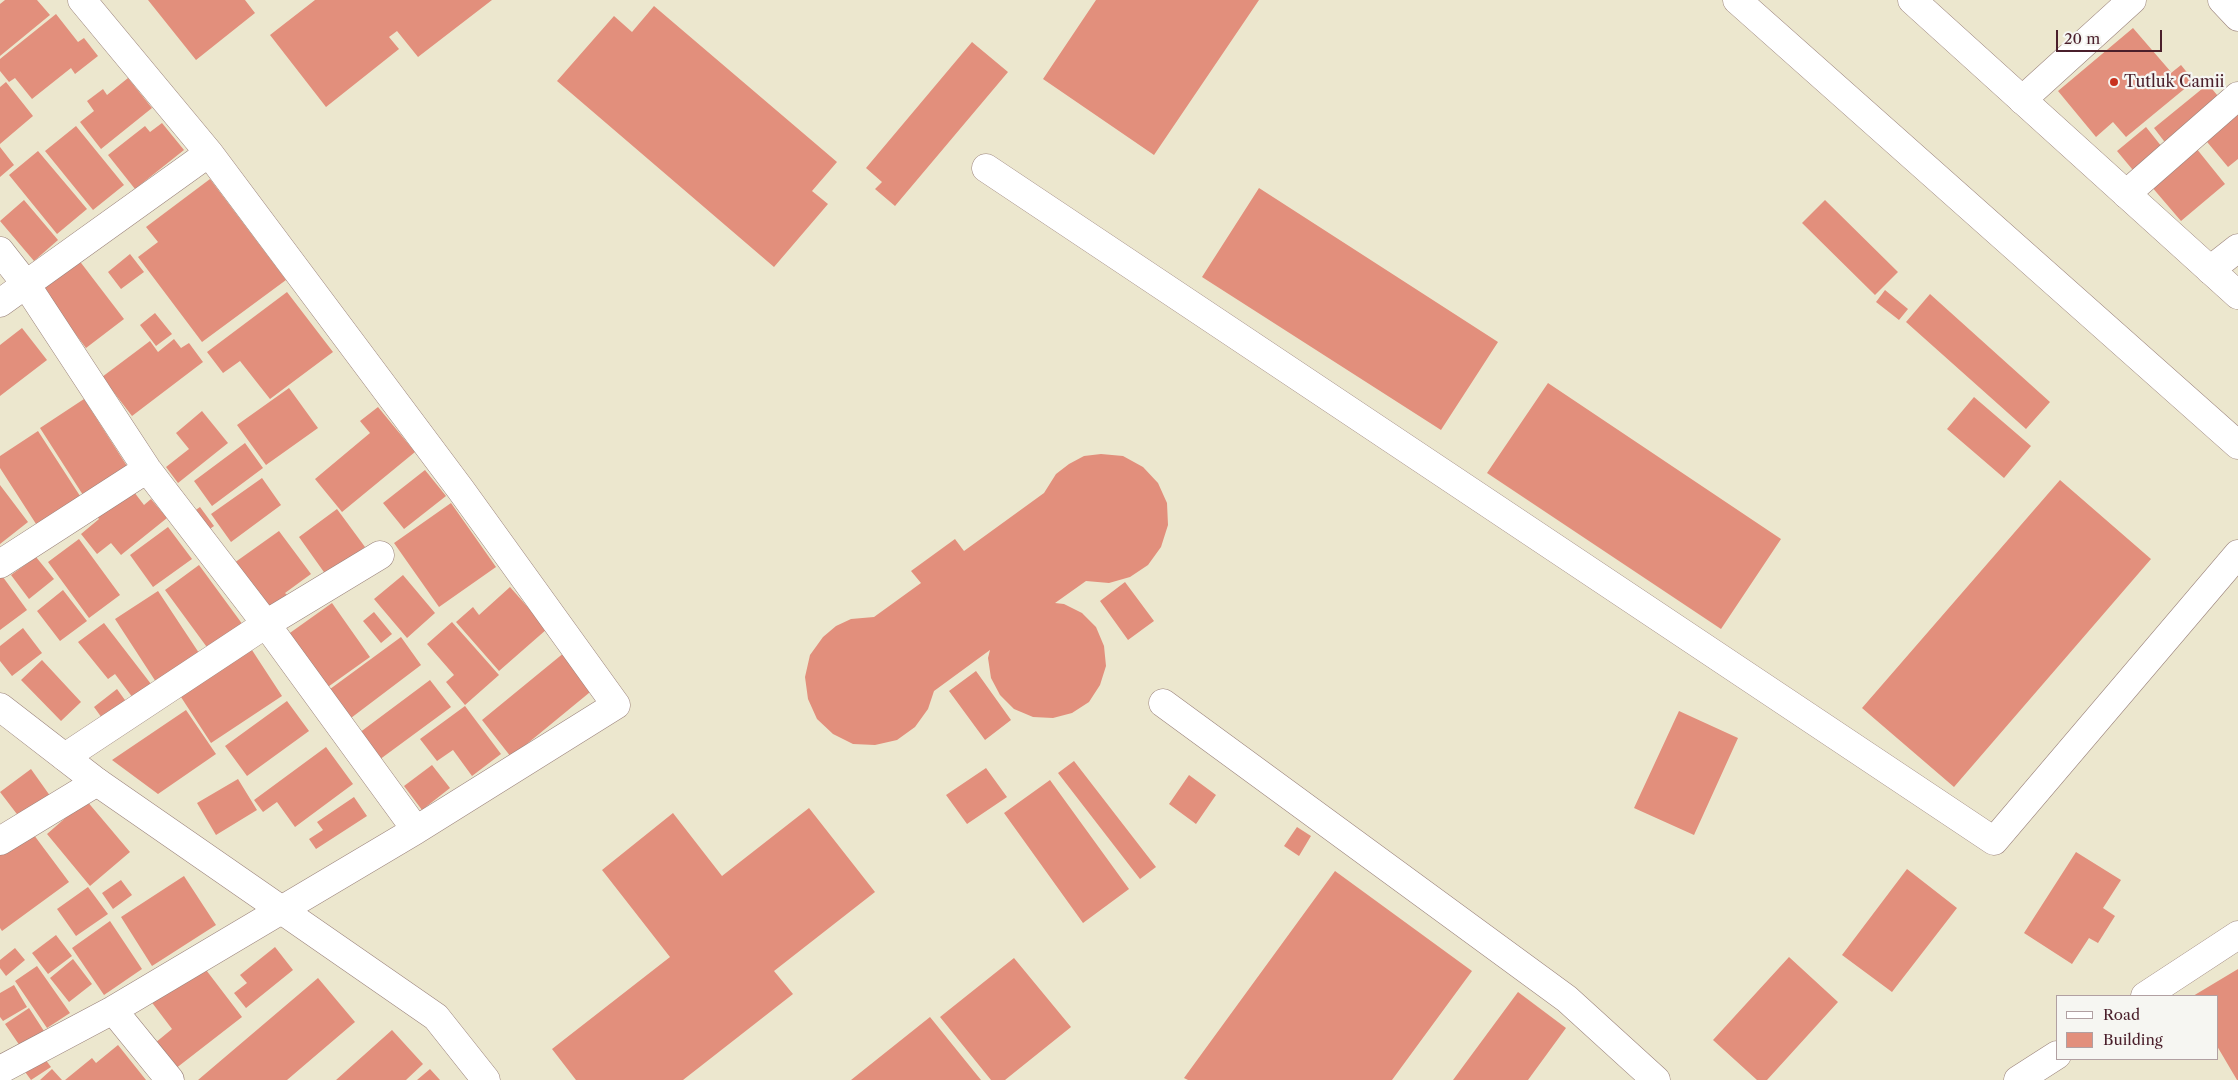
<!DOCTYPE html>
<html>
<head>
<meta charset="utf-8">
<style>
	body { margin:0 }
	#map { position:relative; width:2238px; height:1080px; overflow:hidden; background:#ece7ce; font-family:"Libre Caslon Text",serif }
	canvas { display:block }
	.legend { position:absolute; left:2056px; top:995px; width:162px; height:65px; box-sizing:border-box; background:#f6f6f2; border:1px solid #b1a0a2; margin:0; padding:6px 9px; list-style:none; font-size:15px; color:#4a1f2b }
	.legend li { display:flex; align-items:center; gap:10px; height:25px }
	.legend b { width:25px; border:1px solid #b1a0a2 }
	.scale { position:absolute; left:2056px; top:30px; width:106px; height:22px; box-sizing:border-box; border:2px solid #4a1f2b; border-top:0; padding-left:6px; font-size:15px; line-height:18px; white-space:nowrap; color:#4a1f2b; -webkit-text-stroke:4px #f6f6f2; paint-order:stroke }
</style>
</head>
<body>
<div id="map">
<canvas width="2238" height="1080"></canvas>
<ul class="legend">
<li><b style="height:6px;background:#fff"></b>Road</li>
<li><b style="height:14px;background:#e28f7c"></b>Building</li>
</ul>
<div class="scale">20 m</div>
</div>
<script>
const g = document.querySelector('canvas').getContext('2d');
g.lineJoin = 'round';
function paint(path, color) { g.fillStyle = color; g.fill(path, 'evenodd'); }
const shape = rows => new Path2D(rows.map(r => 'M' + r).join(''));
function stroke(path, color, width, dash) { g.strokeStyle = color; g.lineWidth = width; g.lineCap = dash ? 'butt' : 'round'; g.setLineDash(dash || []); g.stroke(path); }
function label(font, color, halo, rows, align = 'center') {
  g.font = font + ' "Libre Caslon Text",serif'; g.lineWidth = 4.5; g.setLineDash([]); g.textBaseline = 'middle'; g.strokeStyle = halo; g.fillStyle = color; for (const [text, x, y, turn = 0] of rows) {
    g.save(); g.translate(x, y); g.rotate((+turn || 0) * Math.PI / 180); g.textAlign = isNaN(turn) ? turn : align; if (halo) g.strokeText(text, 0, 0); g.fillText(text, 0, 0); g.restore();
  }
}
paint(shape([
	[5,0,37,0,50,15,0,56,0,4],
	[148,0,245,0,255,13,196,60],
	[315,0,492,0,418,57,397,31,389,37,399,49,326,107,270,35],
	[1096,0,1259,0,1154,155,1043,79],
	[654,6,837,162,812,191,828,204,774,267,557,81,614,16,632,32],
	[56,14,78,42,84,38,98,56,75,74,71,68,32,99,15,78,9,82,0,71,0,59],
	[2133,28,2171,72,2166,77,2181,65,2194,81,2126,137,2113,122,2096,137,2058,91],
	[972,42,1008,72,895,206,875,189,882,182,866,168],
	[128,78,152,108,101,149,80,122,94,111,87,101,103,89,107,95],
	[6,82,33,116,0,144,0,87],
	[2208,84,2222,101,2167,145,2154,128],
	[2238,109,2238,159,2228,167,2203,137],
	[162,123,184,150,135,189,108,155,145,126,150,132],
	[76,126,124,185,93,210,45,151],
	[2146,127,2166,152,2137,175,2117,151],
	[0,147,14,165,0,177],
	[2196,148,2225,184,2181,221,2151,186],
	[38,151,87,209,57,234,9,175],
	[210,179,286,280,202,342,138,257,158,242,146,227],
	[1259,188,1498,342,1441,430,1202,277],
	[24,200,58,240,34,261,0,221],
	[1825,200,1898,272,1875,295,1802,223],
	[130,254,144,272,121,289,108,272],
	[75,255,124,319,86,348,37,283],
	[1885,290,1908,309,1899,320,1876,302],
	[287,292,333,352,270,399,240,361,223,373,207,352],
	[1930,294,2050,402,2026,429,1906,322],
	[155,313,172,334,156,346,140,325],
	[22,328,47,360,0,396,0,345],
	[174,339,181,348,189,343,203,362,132,416,102,377,150,341,158,352],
	[1548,383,1781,539,1721,629,1487,473],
	[289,388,318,428,266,465,237,425],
	[1974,397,2031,446,2004,478,1947,429],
	[84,399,127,466,83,495,40,428],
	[378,407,415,452,342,512,315,479,370,433,360,421],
	[202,411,228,443,178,483,166,467,189,449,176,433],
	[38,431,82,499,38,527,0,468,0,456],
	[245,443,263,468,212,506,194,481],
	[1101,454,1123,456,1143,467,1158,483,1167,503,1168,525,1161,547,1148,565,1130,577,1109,583,1086,581,1055,603,1064,604,1082,613,1096,627,1104,646,1106,666,1100,685,1089,702,1072,713,1053,718,1033,717,1014,709,1000,695,991,678,988,658,990,650,934,691,928,709,915,727,897,740,875,745,853,744,833,734,817,719,808,699,805,677,810,655,823,637,836,626,851,619,874,617,921,583,911,571,955,539,964,551,1044,493,1056,474,1069,464,1084,456],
	[425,470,446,496,404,529,383,503],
	[262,478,281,505,231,542,211,514],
	[2060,480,2151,559,1954,787,1862,708],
	[0,485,28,522,0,544],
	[131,488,144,505,151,499,167,518,121,555,111,543,97,554,81,534,99,519,96,515],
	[451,503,496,567,439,607,394,543],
	[200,507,214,526,204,533,190,514],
	[337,509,365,547,326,575,299,537],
	[168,527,192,559,153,587,130,555],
	[279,531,311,574,285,593,289,597,269,612,234,563],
	[79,539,120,595,89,618,48,562],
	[36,557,54,579,29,599,11,575],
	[199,565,243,625,209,650,165,590],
	[0,573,27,610,0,630],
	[403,575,435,613,407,638,374,599],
	[1125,582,1154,621,1128,640,1100,601],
	[510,587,547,629,499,671,456,622,473,607,479,615],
	[63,590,87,621,60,641,37,611],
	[158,591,199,653,156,682,115,619],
	[332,603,370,657,325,689,287,635],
	[374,612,392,634,381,643,363,621],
	[452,622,499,675,465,705,446,682,454,675,427,644],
	[104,623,151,684,133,698,115,674,108,679,78,642],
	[23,628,42,653,12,676,0,661,0,646],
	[401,637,421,665,347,721,326,692],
	[250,647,282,696,211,743,179,694],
	[565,652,595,688,511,757,482,720],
	[42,660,81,702,61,721,21,680],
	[976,671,1011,720,985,740,949,691],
	[430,680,451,707,379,760,359,733],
	[117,689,130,707,107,725,94,707],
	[287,701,309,731,247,776,225,746],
	[465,706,501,754,472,776,453,750,437,761,420,739],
	[186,710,216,754,158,794,112,760],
	[1679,711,1738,738,1694,835,1634,808],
	[326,747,353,784,295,827,277,802,263,812,254,800],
	[1074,761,1156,867,1140,879,1058,773],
	[432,765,450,788,422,810,404,786],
	[986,768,1007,797,967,824,946,795],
	[31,769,53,800,23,822,0,792],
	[1189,775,1216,795,1196,824,1169,804],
	[238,779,257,810,216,835,197,803],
	[1050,780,1129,889,1083,923,1004,813],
	[354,797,367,816,316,849,309,839,323,830,317,822],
	[86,800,130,852,90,886,47,834],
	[809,808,875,892,774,971,793,994,683,1080,576,1080,552,1049,670,957,602,870,673,813,722,876],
	[28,827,69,882,2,931,0,928,0,848],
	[1297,827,1311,836,1299,856,1284,846],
	[2076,852,2121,880,2103,908,2115,916,2098,943,2089,938,2072,964,2024,933],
	[1907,869,1957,908,1892,992,1842,955],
	[1335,871,1472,971,1392,1080,1188,1080,1184,1078],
	[184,876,216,925,152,966,121,917],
	[121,880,132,895,113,909,102,893],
	[88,887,108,914,76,936,57,909],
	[110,921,142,969,104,995,72,948],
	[56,935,72,956,48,974,32,953],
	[275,947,293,970,246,1008,234,993,247,983,240,975],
	[15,948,25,960,6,976,0,968,0,960],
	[1789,957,1838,1002,1767,1080,1757,1080,1713,1040],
	[1014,958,1071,1027,1005,1080,991,1080,940,1017],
	[73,959,92,984,69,1002,50,978],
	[200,962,242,1017,175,1069,155,1043,172,1029,150,1000],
	[37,966,70,1013,47,1028,15,981],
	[2238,969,2238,1080,2237,1080,2217,1046,2217,996,2193,996],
	[318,978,355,1022,287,1080,198,1080],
	[14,985,27,1007,3,1021,0,1017,0,993],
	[1518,992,1566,1028,1528,1080,1453,1080],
	[29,1008,44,1031,20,1046,5,1024],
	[930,1017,981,1080,851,1080],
	[392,1030,423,1064,406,1080,336,1080],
	[118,1045,146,1080,65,1080,92,1058,96,1063],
	[39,1051,51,1067,31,1080,20,1065],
	[52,1069,62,1080,40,1080],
	[430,1069,440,1080,417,1080]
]), '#e28f7c');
const street = shape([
	[2222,0,2238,17],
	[2022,100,2132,0],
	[986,168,1994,841,2238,554],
	[2126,194,2238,96],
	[0,251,25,283,147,469,266,624,416,830],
	[2210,270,2238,248],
	[0,303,209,153],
	[0,564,147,469],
	[1163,703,1567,999,1656,1080],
	[65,757,266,624,380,555],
	[0,841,97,782],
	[2145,996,2238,935],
	[113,1010,170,1080],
	[0,1070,113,1010,416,830,616,705,461,490,209,153,82,0],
	[2018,1080,2057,1055]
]);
const secondary = shape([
	[1737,0,2238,445],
	[1912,0,2238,295],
	[0,707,97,782,436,1017,486,1080]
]);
stroke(street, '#9b837c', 29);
stroke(secondary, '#9b837c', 29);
stroke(street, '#fff', 28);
stroke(secondary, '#fff', 28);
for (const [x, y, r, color] of [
	[2114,82,5,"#c8321e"]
]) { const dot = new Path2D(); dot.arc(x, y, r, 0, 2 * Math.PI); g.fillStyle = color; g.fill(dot); stroke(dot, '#f6f6f2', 2); }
label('16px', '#4a1f2b', '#f6f6f2', [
	["Tutluk Camii",2124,82]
], 'left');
</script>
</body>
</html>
